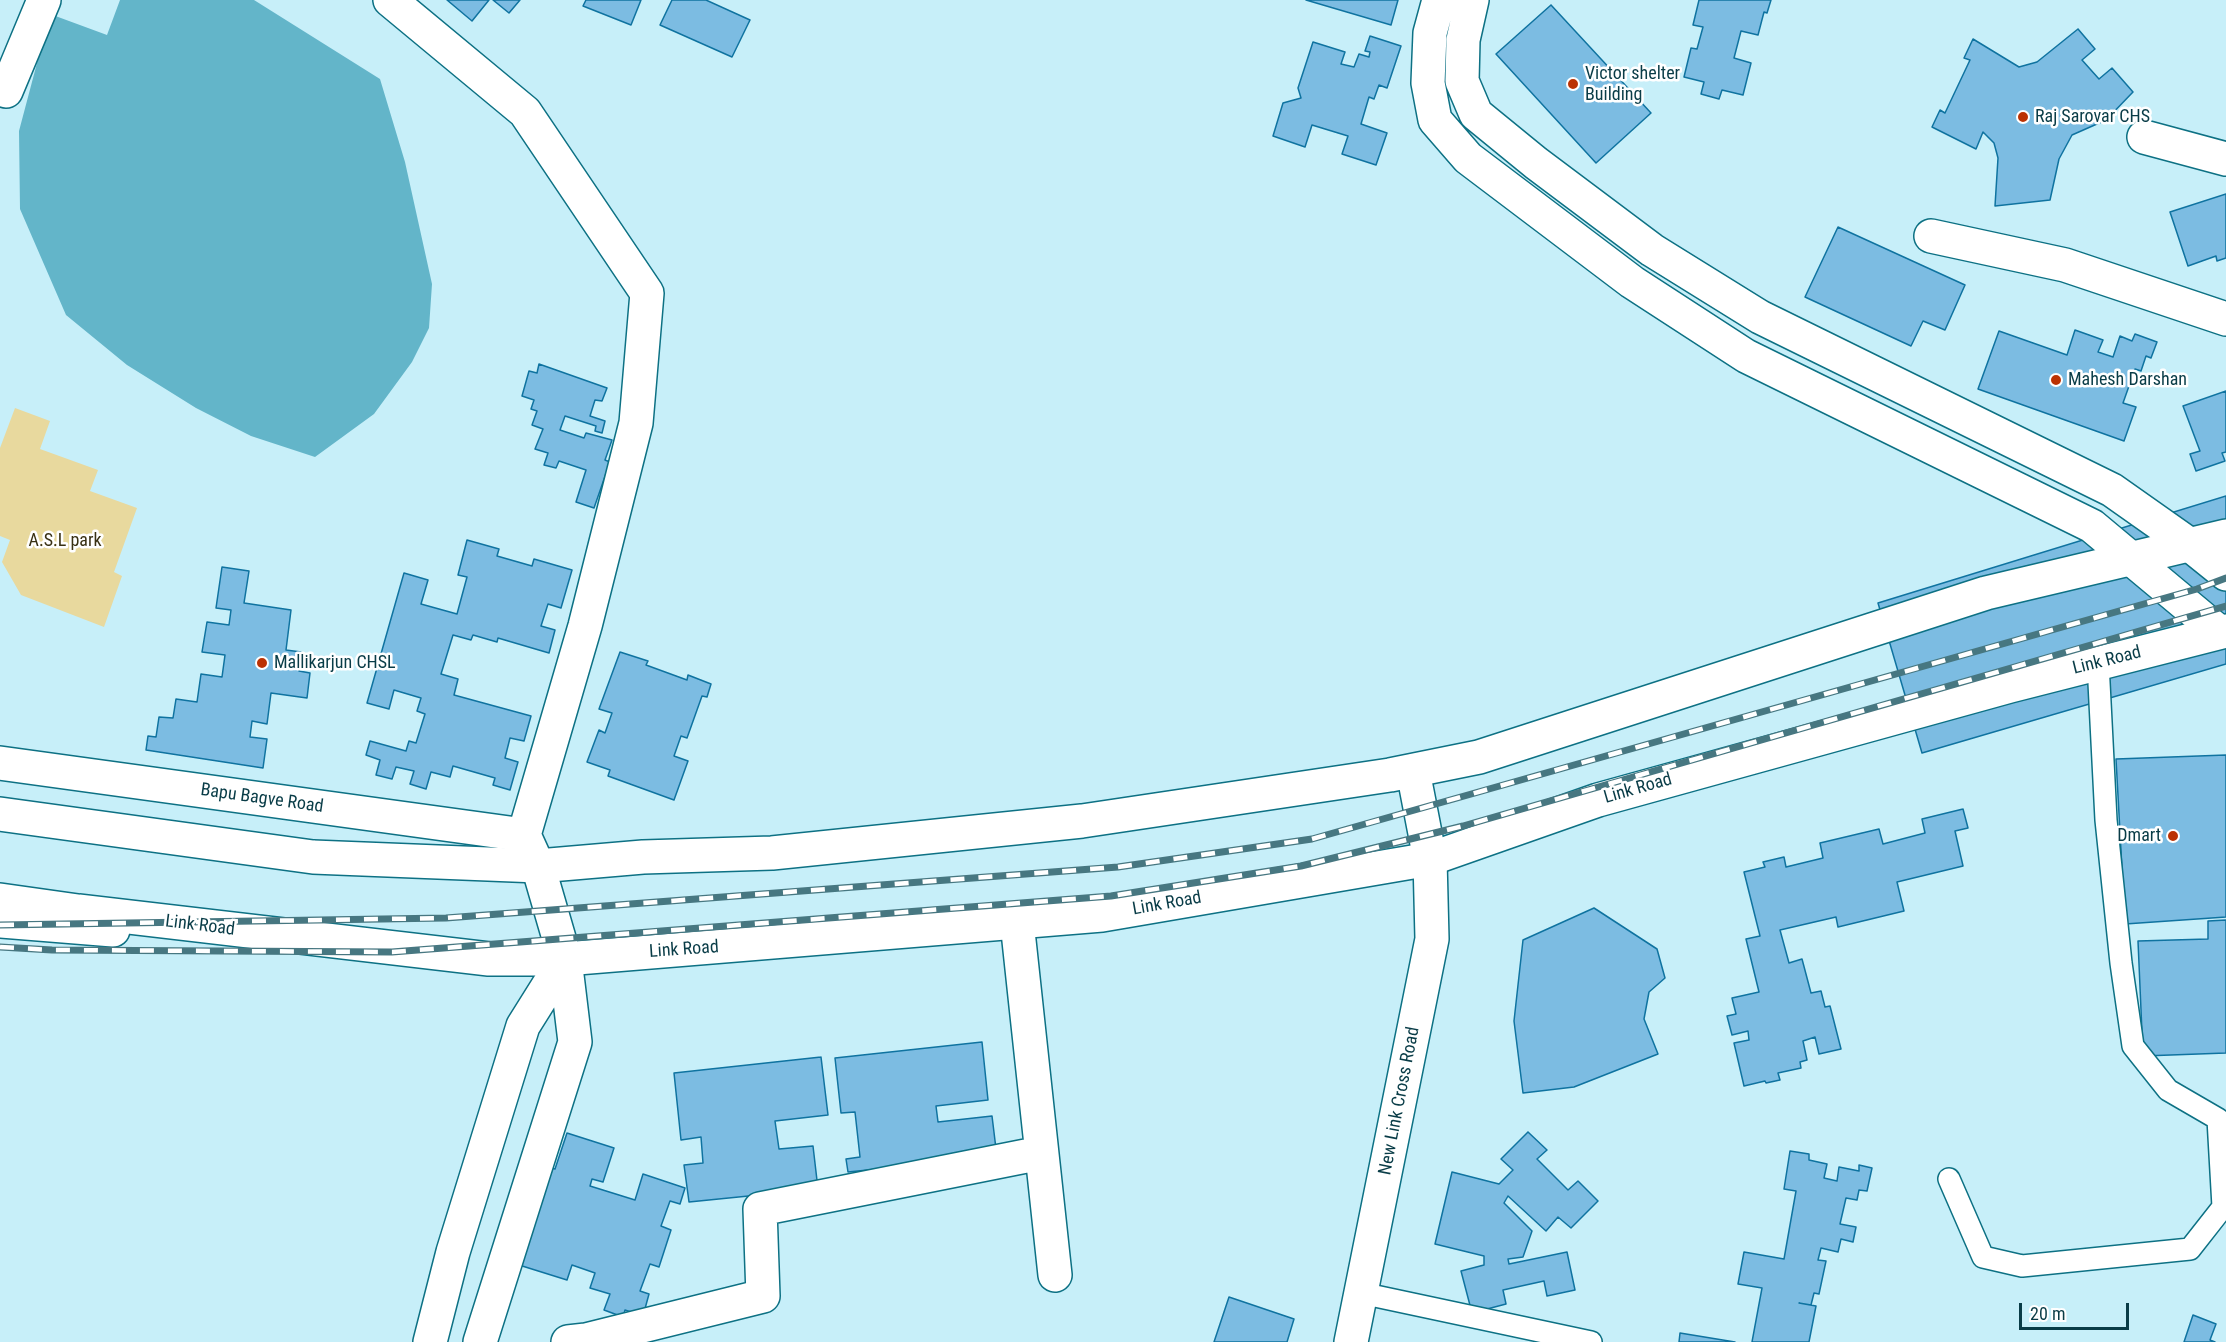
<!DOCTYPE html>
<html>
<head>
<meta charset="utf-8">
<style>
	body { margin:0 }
	#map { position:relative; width:2226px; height:1342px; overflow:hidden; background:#c7eff9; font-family:"Roboto Condensed",sans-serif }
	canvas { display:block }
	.scale { position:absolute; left:2019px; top:1303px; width:110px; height:27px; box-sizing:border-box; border:3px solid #093c47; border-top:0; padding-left:8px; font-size:18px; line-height:21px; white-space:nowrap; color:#093c47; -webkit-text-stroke:4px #fff; paint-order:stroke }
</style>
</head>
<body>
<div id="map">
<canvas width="2226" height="1342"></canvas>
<div class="scale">20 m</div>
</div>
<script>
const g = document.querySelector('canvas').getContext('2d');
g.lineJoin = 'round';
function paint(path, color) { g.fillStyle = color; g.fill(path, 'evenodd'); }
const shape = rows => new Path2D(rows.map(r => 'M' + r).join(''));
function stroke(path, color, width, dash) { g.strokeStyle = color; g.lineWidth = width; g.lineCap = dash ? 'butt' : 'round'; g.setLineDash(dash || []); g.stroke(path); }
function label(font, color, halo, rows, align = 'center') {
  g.font = font + ' "Roboto Condensed",sans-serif'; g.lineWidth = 5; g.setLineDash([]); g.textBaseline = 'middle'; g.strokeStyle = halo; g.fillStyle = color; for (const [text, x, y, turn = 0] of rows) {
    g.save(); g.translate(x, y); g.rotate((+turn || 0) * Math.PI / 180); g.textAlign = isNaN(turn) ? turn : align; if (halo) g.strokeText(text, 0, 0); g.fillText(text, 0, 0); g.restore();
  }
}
paint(shape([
	[15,408,50,421,40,449,98,470,90,491,137,508,114,572,122,576,104,627,21,595,2,562,10,540,0,536,0,448]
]), '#e8d99e');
paint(shape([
	[120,0,254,0,380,79,405,162,432,284,429,328,412,362,374,414,315,457,251,436,196,408,127,365,66,315,20,209,19,131,50,14,107,35]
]), '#63b5c9');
const building = shape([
	[447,0,489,0,472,21,447,0],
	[493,0,520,0,509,13,493,0],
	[586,0,641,0,631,25,583,6,586,0],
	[672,0,706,0,750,20,732,57,660,25,672,0],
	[1306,0,1398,0,1391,25,1306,0],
	[1699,0,1771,0,1767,13,1764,12,1758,35,1741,31,1734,58,1751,63,1743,95,1722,90,1719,99,1701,94,1704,82,1684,77,1691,48,1697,49,1703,27,1693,25,1699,0],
	[1551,5,1651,113,1596,163,1496,54,1551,5],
	[2078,29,2095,49,2082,60,2099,79,2112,68,2133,92,2106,120,2072,135,2059,159,2050,200,1995,206,1998,158,1994,143,1983,132,1976,149,1932,127,1940,110,1945,113,1970,60,1964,58,1973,39,2019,67,2037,62,2078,29],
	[1370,36,1401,46,1387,88,1379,85,1374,99,1369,97,1361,124,1387,133,1376,165,1342,154,1348,136,1312,125,1305,147,1273,136,1283,103,1301,98,1298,88,1313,42,1345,52,1341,64,1354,67,1359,54,1369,57,1370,52,1365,51,1370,36],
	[2226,194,2226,258,2217,261,2216,256,2188,266,2170,212,2226,194],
	[1838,227,1965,285,1945,330,1923,321,1911,346,1805,297,1838,227],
	[2075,330,2103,340,2098,352,2113,357,2120,336,2132,341,2135,334,2157,342,2151,358,2146,356,2141,371,2135,369,2123,403,2136,407,2124,441,1978,389,1999,331,2067,355,2075,330],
	[539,364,607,388,602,401,595,400,590,416,605,421,602,433,595,431,596,426,565,416,560,430,584,438,586,433,612,440,605,460,610,462,594,508,576,502,586,470,559,461,556,468,544,465,548,453,535,449,543,429,532,425,537,411,531,409,534,400,522,396,529,371,537,373,539,364],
	[2226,391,2226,452,2222,453,2225,461,2196,471,2190,454,2200,451,2183,406,2226,391],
	[2226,496,2226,664,1922,753,1878,603,2226,496],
	[467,540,499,549,497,556,532,566,534,559,572,570,561,608,548,604,541,626,555,630,549,653,498,638,497,642,473,635,471,640,453,635,441,674,458,679,454,695,531,716,524,741,510,738,505,758,518,762,510,790,493,785,495,778,453,766,450,777,431,772,426,789,410,784,414,771,396,767,392,779,376,775,380,760,366,755,370,741,406,751,409,741,416,743,425,714,417,711,421,698,394,690,389,709,367,703,404,573,428,580,421,604,457,614,467,577,458,575,467,540],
	[222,567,249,571,244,603,291,610,286,650,301,652,299,671,310,673,307,698,271,693,267,724,252,721,250,737,267,739,263,768,146,750,148,736,156,737,159,717,173,718,176,699,197,702,201,674,222,677,225,655,202,652,207,622,229,625,231,610,216,608,222,567],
	[620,652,648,661,646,665,687,680,688,675,711,684,707,697,702,696,687,738,681,736,674,756,688,761,674,800,608,776,610,770,587,762,599,730,605,733,612,713,599,709,620,652],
	[2226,755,2226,917,2125,924,2116,759,2226,755],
	[1963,809,1968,828,1955,831,1963,866,1897,882,1904,911,1838,927,1836,917,1780,930,1789,963,1802,959,1811,993,1821,991,1825,1007,1830,1006,1841,1049,1819,1054,1815,1037,1803,1041,1807,1060,1800,1062,1801,1068,1778,1073,1780,1080,1766,1083,1765,1081,1744,1086,1734,1043,1749,1040,1748,1031,1732,1035,1727,1016,1736,1014,1732,998,1759,992,1746,939,1760,936,1744,872,1765,867,1763,862,1784,857,1786,867,1823,858,1820,843,1879,829,1883,844,1925,833,1922,819,1963,809],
	[1594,908,1657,949,1665,978,1649,992,1644,1019,1658,1054,1574,1087,1523,1093,1514,1021,1523,940,1594,908],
	[2226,920,2226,1053,2143,1056,2138,941,2208,939,2208,921,2226,920],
	[982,1042,988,1100,936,1106,938,1122,992,1116,997,1157,848,1172,846,1159,860,1157,855,1112,841,1113,835,1058,982,1042],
	[821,1057,828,1115,775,1121,779,1149,813,1146,818,1189,689,1202,684,1165,703,1163,701,1137,681,1140,674,1073,821,1057],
	[1528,1132,1547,1150,1537,1159,1568,1190,1578,1181,1598,1201,1571,1228,1558,1217,1546,1231,1508,1196,1504,1203,1532,1231,1523,1257,1508,1259,1509,1264,1567,1252,1575,1290,1547,1296,1544,1281,1503,1290,1506,1304,1472,1313,1461,1271,1484,1265,1484,1256,1435,1244,1452,1172,1499,1184,1513,1170,1501,1159,1528,1132],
	[567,1133,614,1148,603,1182,592,1179,590,1186,635,1200,643,1174,685,1188,680,1204,670,1201,661,1226,671,1230,659,1267,650,1264,640,1291,649,1294,643,1316,625,1310,623,1317,604,1310,610,1294,590,1288,595,1273,572,1265,567,1280,519,1265,548,1167,555,1169,567,1133],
	[1790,1151,1809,1154,1809,1160,1827,1164,1824,1178,1837,1181,1839,1167,1859,1171,1859,1165,1872,1168,1867,1191,1859,1190,1857,1200,1846,1198,1840,1224,1856,1227,1853,1242,1841,1239,1838,1252,1821,1248,1818,1260,1826,1261,1819,1294,1814,1293,1811,1305,1799,1303,1816,1306,1809,1342,1752,1342,1762,1288,1738,1284,1744,1252,1784,1259,1796,1191,1784,1189,1790,1151],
	[1229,1297,1294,1319,1287,1342,1214,1342,1229,1297],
	[2193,1315,2216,1324,2210,1340,2215,1342,2184,1342,2193,1315],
	[1680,1333,1735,1342,1679,1342,1680,1333]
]);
paint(building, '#7cbce2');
stroke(building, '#0f73a0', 1.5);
const service = shape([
	[1949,1179,1983,1257,2022,1266,2190,1249,2223,1207,2218,1119,2168,1090,2133,1046,2121,963,2106,820,2098,663],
	[1361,1293,1591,1342]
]);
const minor = shape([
	[390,0,525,112,647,293,636,423,585,626,524,835,538,866,565,959,575,1042,480,1342],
	[6,91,44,0],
	[2144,137,2226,159],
	[1931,236,2065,265,2226,319],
	[1017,922,1055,1275],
	[430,1342,453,1252,523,1026,565,959],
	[568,1342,586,1340,763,1296,760,1209,1041,1153],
	[1351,1342,1432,939,1430,859,1413,771]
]);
const tertiary = shape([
	[0,763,524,835],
	[0,921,113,930]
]);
const secondary = shape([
	[1439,0,1430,33,1428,83,1435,120,1468,158,1632,282,1746,356,2092,526,2219,632],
	[1472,0,1463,40,1462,81,1476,114,1536,163,1652,250,1760,317,2112,490,2190,545,2226,574]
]);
const primary = shape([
	[0,814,313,857,538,866,643,857,772,853,1082,821,1390,775,1479,757,1986,593,2226,536],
	[0,900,78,911,489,959,565,959,1102,915,1430,859,1598,800,2010,686,2226,631]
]);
stroke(service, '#0d7184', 24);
stroke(minor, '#0d7184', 36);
stroke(tertiary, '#0d7184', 36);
stroke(secondary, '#0d7184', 36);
stroke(primary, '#0d7184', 36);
stroke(service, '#fff', 21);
stroke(minor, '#fff', 33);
stroke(tertiary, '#fff', 33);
stroke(secondary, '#fff', 33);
stroke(primary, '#fff', 33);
const rail = shape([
	[0,925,446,918,1118,867,1312,839,2197,589,2226,578],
	[0,947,52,950,392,952,1111,896,1301,866,1463,826,2226,606]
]);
stroke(rail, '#477781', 7);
stroke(rail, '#fff', 4.5, [14]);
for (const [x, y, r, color] of [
	[1573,84,6,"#bb3203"],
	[2023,117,6,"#bb3203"],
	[2056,380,6,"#bb3203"],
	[262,663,6,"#bb3203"],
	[2173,836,6,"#bb3203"]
]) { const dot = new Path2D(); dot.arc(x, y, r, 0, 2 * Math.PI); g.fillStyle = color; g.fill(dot); stroke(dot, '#fff', 2); }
label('18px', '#093c47', '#fff', [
	["Victor shelter",1585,74],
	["Building",1585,95],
	["Raj Sarovar CHS",2035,117],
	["Mahesh Darshan",2068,380],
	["Mallikarjun CHSL",274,663],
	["Dmart",2161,836,"right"]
], 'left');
label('18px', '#393114', '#fff', [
	["A.S.L park",65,541]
]);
label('18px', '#093c47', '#fff', [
	["Link Road",2107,661,-14],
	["Link Road",1638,789,-16],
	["Bapu Bagve Road",262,799,8],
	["Link Road",1167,904,-10],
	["Link Road",200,926,7],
	["Link Road",684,950,-4],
	["New Link Cross Road",1400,1101,-79]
]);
</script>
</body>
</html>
